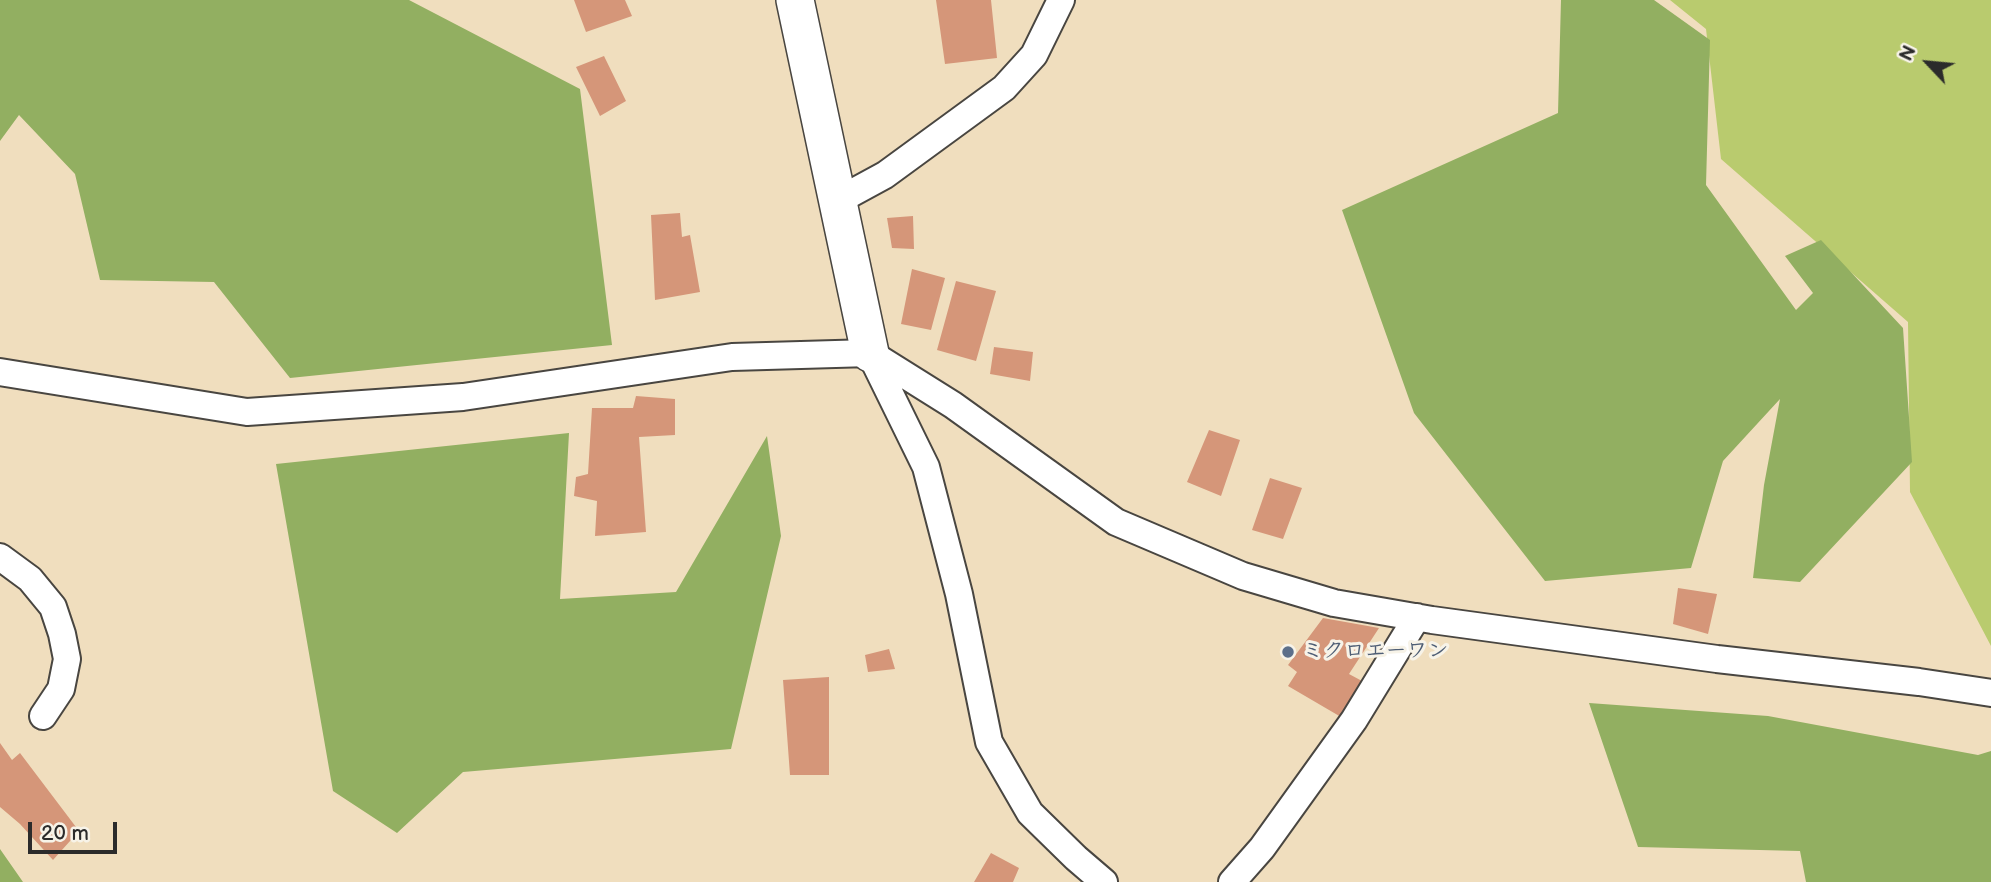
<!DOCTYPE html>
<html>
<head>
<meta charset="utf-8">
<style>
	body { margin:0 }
	#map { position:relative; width:1991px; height:882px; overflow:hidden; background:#f0debe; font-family:"Balsamiq Sans",sans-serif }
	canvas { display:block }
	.north { position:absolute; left:1893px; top:28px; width:70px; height:70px; -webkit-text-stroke:5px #f7f3e8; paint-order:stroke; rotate:296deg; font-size:19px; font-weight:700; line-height:28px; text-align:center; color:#2b2b2b }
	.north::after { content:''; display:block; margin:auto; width:24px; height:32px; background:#2b2b2b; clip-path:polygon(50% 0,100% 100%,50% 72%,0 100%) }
	.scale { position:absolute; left:28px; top:822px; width:89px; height:32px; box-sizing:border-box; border:4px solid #2b2b2b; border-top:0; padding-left:9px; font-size:21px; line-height:24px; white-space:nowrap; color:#2b2b2b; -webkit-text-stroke:5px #f7f3e8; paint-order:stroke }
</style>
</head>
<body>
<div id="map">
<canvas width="1991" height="882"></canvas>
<div class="north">N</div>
<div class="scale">20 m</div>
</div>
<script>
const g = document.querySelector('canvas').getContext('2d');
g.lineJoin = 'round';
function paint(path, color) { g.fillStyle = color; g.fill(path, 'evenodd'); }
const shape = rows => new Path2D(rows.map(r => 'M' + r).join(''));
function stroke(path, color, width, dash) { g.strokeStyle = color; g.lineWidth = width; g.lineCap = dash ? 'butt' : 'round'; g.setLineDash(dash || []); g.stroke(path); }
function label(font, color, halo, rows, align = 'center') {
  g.font = font + ' "Balsamiq Sans","Klee One",sans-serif'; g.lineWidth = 6; g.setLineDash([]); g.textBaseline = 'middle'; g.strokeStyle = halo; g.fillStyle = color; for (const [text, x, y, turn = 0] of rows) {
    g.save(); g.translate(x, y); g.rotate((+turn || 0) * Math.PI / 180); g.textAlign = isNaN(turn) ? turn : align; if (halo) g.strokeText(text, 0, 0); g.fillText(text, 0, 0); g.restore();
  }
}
paint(shape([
	[1670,0,1991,0,1991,646,1910,492,1908,322,1721,159,1706,29]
]), '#b9cb6e');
paint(shape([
	[0,0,409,0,580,89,612,345,290,378,214,282,100,280,75,174,19,115,0,141],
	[1561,0,1654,0,1710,40,1706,185,1796,310,1813,293,1785,256,1821,240,1903,328,1912,462,1800,582,1753,578,1764,485,1780,399,1723,461,1691,568,1545,581,1414,413,1342,210,1558,113],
	[569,433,560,599,676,592,767,436,781,536,731,749,463,772,397,833,333,791,276,464],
	[1589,703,1768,716,1978,755,1991,751,1991,882,1806,882,1800,851,1638,847],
	[0,849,23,882,0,882]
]), '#92af61');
paint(shape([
	[574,0,625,0,632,16,586,32],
	[936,0,991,0,997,58,945,64],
	[604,56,626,101,600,116,576,67],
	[680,213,682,237,690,235,700,292,655,300,651,215],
	[913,216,914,249,892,248,887,218],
	[912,269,945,278,931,330,901,324],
	[956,281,996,291,976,361,937,350],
	[994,347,1033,352,1030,381,990,374],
	[636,396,675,399,675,435,639,437,646,532,595,536,597,501,574,496,576,477,588,474,592,408,633,408],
	[1209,430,1240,440,1221,496,1187,482],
	[1270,478,1302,488,1283,539,1252,530],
	[1678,588,1717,594,1708,634,1673,624],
	[1323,618,1379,628,1349,674,1362,681,1341,717,1288,686,1297,672,1288,665],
	[889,649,895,669,868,672,865,655],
	[829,677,829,775,790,775,783,680],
	[0,743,12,760,20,753,79,831,53,860,20,824,0,807],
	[991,853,1019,868,1013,882,974,882]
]), '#d59679');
const street = shape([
	[839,200,885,175,1004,88,1034,55,1061,0],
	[870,353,926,467,959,594,989,742,1030,813,1076,858,1104,882],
	[0,372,247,412,463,397,732,357,870,353,953,405,1116,522,1243,576,1334,603,1432,620,1717,659,1919,682,1991,693],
	[0,557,30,579,53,607,62,634,67,659,61,689,43,716],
	[1232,882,1262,848,1354,720,1417,617]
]);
const secondary = shape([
	[795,0,870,353]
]);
stroke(street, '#494641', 30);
stroke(secondary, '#494641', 40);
stroke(street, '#fff', 26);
stroke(secondary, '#fff', 37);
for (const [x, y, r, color] of [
	[1288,652,7,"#5c6f8a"]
]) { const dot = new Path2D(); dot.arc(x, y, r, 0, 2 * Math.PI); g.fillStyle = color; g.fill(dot); stroke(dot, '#f7f3e8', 2.5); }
label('bold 21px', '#4e5e75', '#f7f3e8', [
	["ミクロエーワン",1302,652]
], 'left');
</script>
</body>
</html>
